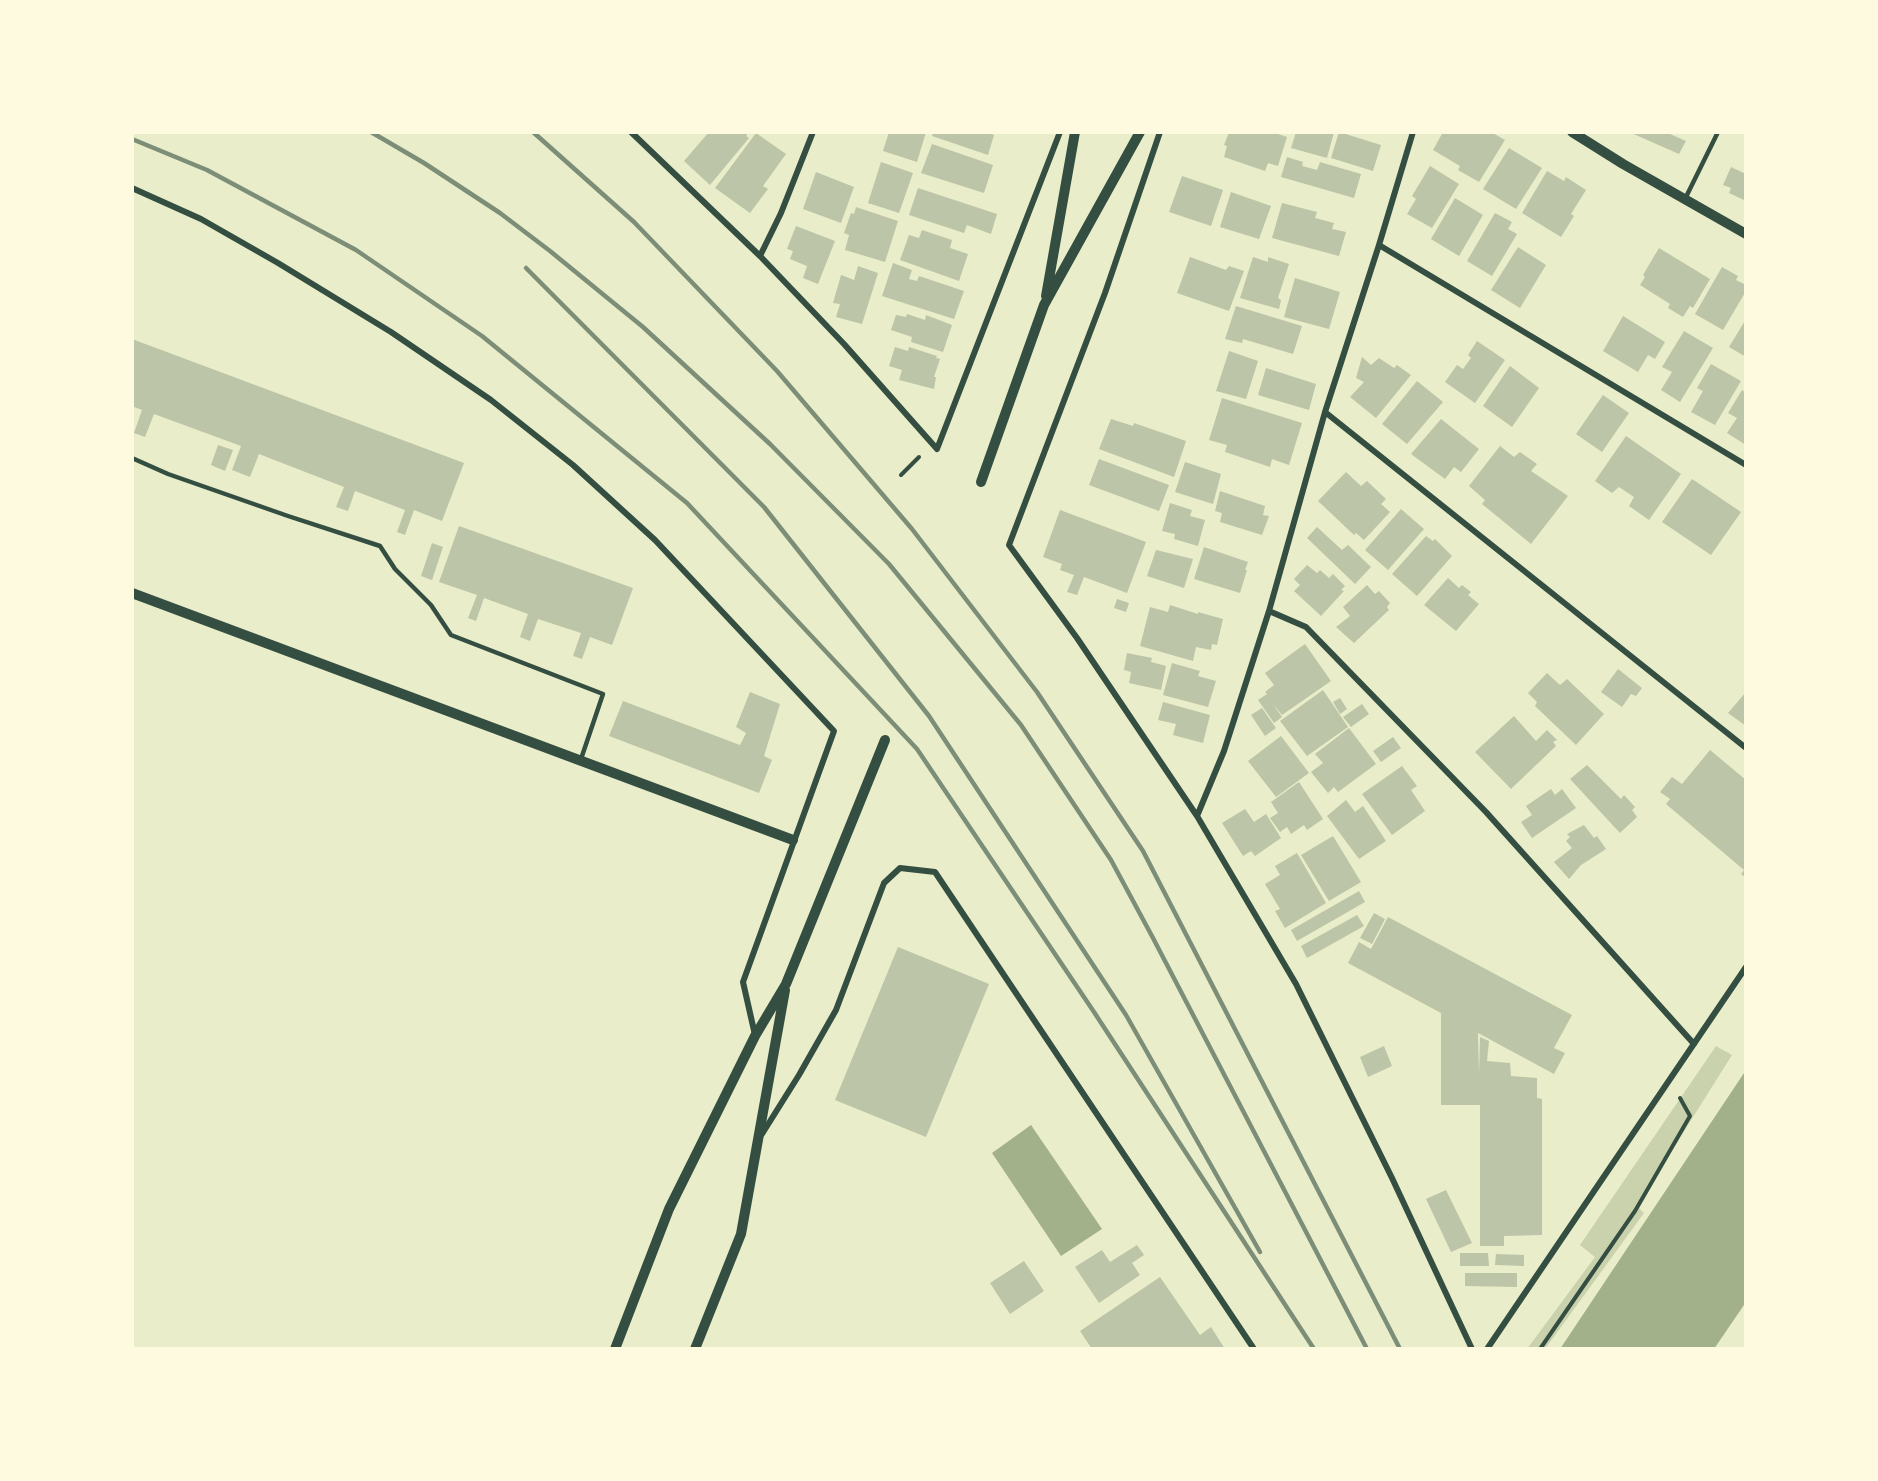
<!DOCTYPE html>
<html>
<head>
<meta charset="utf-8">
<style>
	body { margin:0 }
	#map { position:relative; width:1878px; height:1481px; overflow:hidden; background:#e9edc9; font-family:"Source Sans 3",sans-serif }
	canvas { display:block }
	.frame { position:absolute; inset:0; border:134px solid #fefae0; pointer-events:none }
</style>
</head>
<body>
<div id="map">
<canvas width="1878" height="1481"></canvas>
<div class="frame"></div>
</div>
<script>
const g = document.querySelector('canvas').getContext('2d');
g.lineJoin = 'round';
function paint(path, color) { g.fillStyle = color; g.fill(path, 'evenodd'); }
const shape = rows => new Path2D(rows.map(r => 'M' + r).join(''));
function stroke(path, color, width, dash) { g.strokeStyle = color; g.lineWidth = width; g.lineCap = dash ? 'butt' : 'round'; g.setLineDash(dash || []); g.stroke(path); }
paint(shape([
	[1716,1046,1732,1055,1637,1206,1644,1213,1545,1349,1527,1349,1595,1257,1580,1245]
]), '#cad2ad');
paint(shape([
	[1746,1070,1746,1302,1714,1349,1560,1349],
	[1031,1125,1102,1229,1061,1256,992,1153]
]), '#a3b18a');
paint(shape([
	[709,132,749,132,746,136,749,138,710,185,684,161],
	[889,132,926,132,917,162,883,151],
	[933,132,988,132,994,135,988,155,932,136],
	[1229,132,1272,132,1287,137,1278,166,1268,163,1265,171,1224,157,1227,146,1224,145],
	[1296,132,1334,132,1327,158,1291,148],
	[1339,132,1381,145,1373,171,1331,158],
	[1443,132,1491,132,1505,140,1479,182,1458,170,1460,166,1433,150],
	[1629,132,1671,132,1670,134,1686,141,1679,154],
	[756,133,786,154,763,186,768,189,750,213,715,188],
	[932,144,993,165,984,193,921,173],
	[1509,148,1542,168,1516,209,1483,189],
	[1287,157,1303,162,1302,166,1317,170,1320,162,1361,174,1354,198,1281,177],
	[881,162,913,173,899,213,868,203],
	[1430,166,1459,184,1432,228,1407,214,1416,199,1412,196],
	[1731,167,1746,174,1746,201,1729,193,1731,188,1723,185],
	[1547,171,1564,181,1566,177,1586,190,1571,214,1574,216,1561,237,1522,213],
	[816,172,854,187,841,223,803,209],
	[1182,176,1223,190,1211,226,1169,212],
	[918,188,997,214,991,234,967,225,964,233,909,215],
	[1231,192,1271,206,1259,239,1220,227],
	[1455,198,1483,215,1459,256,1431,239],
	[1282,203,1317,212,1315,218,1334,223,1332,229,1346,232,1339,256,1272,238],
	[856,207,898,221,885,262,845,250,849,235,844,233,851,213,854,214],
	[1495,213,1512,222,1508,229,1517,234,1492,276,1467,261],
	[796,226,835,241,818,284,803,278,807,266,790,259,793,251,787,249],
	[922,230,952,240,950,248,968,254,959,281,900,260,909,235,919,238],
	[1518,247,1546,265,1520,308,1491,290],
	[1659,248,1710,279,1693,308,1690,306,1683,317,1668,308,1670,304,1640,285,1645,277,1643,275],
	[1190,257,1226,270,1229,266,1244,271,1229,311,1177,293],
	[1253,257,1268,262,1268,257,1289,264,1278,298,1281,300,1279,309,1240,298],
	[893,263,912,270,909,279,917,281,919,276,964,291,954,319,882,296],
	[858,266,878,273,862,324,836,317,840,304,833,303,841,275,854,280],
	[1722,267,1738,276,1736,280,1746,285,1746,291,1723,330,1695,314],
	[1295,278,1340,292,1329,329,1284,317],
	[1236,306,1302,326,1293,354,1243,339,1242,343,1225,339],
	[907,314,925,320,926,315,952,325,943,352,911,342,912,337,891,330,896,315,906,317],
	[1623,316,1665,342,1655,359,1648,355,1638,372,1603,351],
	[1746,319,1746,357,1729,347],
	[1684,331,1713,348,1680,402,1661,390,1672,372,1662,367],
	[132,339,464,463,442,521,414,510,405,535,397,532,405,510,355,491,348,511,336,507,344,487,259,454,250,477,232,470,241,446,154,414,145,437,134,433,142,410,132,406],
	[1477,341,1505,360,1475,403,1445,382,1457,365,1463,369,1471,358,1468,355],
	[895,347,908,351,909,347,937,356,936,358,940,359,934,377,936,377,934,389,899,380,902,370,889,366],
	[1229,351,1258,361,1246,399,1216,391],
	[1362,357,1371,365,1379,358,1394,368,1397,365,1411,375,1376,418,1350,397,1364,382,1356,378],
	[1711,364,1741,381,1715,425,1691,412,1703,391,1697,388],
	[1510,366,1539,388,1512,427,1483,406],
	[1266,368,1316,384,1309,410,1258,395],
	[1417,381,1443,402,1407,444,1382,424],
	[1742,390,1746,393,1746,445,1727,433,1737,418,1728,413],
	[1603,395,1629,413,1602,452,1576,434],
	[1222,398,1302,423,1289,465,1272,459,1270,467,1225,452,1227,445,1209,440],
	[1111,419,1133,426,1134,423,1186,441,1174,477,1099,449],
	[1441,419,1479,449,1461,472,1454,467,1445,479,1411,454],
	[1626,436,1681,474,1649,520,1629,506,1634,497,1619,487,1612,493,1595,481],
	[218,445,233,450,225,471,211,465],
	[1500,446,1514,457,1520,452,1537,464,1531,471,1568,496,1531,544,1482,504,1485,500,1469,486],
	[1099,459,1169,485,1159,511,1089,485],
	[1185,462,1221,474,1213,504,1175,492],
	[1346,472,1361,486,1367,481,1386,499,1381,504,1390,512,1364,540,1356,533,1354,535,1318,501],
	[1692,479,1741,512,1711,555,1662,522],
	[1220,491,1265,506,1263,515,1269,516,1262,535,1220,522,1222,513,1215,511],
	[1170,503,1192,510,1190,516,1205,520,1198,546,1174,539,1175,534,1162,531],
	[1401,509,1424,529,1388,570,1365,550],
	[1060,510,1146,542,1127,593,1084,577,1077,595,1067,592,1074,575,1060,570,1062,564,1043,557],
	[459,526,633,588,612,645,590,637,582,659,573,656,581,633,538,619,530,641,520,637,528,614,484,598,476,621,468,618,477,595,439,582],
	[1317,527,1342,550,1348,545,1371,567,1355,584,1307,538],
	[1426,536,1433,541,1435,539,1452,556,1417,596,1392,574],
	[432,543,443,547,432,580,421,576],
	[1204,547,1248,562,1245,570,1247,570,1240,593,1194,579],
	[1156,550,1193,559,1184,588,1147,576],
	[1307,565,1317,573,1320,570,1329,578,1333,574,1345,586,1341,590,1344,591,1321,616,1294,591,1300,585,1294,579],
	[1448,578,1459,588,1462,585,1471,592,1468,595,1479,604,1456,631,1424,605],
	[1367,585,1375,594,1379,591,1390,603,1387,607,1389,610,1354,643,1336,627,1350,616,1343,607],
	[1117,599,1129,603,1126,612,1114,608],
	[1170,605,1198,614,1198,612,1223,619,1217,645,1212,644,1211,650,1196,647,1193,661,1140,646,1150,607,1168,612],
	[1305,644,1331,681,1282,715,1273,704,1282,717,1274,723,1258,700,1267,694,1265,692,1274,685,1265,673],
	[1127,653,1152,658,1151,662,1166,666,1161,690,1129,683,1131,672,1124,670],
	[1172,663,1200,671,1198,676,1216,681,1208,707,1163,695],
	[1618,669,1642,688,1636,696,1631,694,1622,707,1601,692],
	[1547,673,1560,685,1567,679,1604,714,1576,745,1535,706,1537,702,1528,693],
	[1323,690,1348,727,1307,756,1280,721],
	[750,692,780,704,764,756,772,760,759,793,609,736,623,701,740,745,746,733,736,727],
	[1746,692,1746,726,1728,713],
	[1340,698,1347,709,1340,714,1333,702],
	[1163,702,1210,715,1203,743,1173,735,1176,724,1158,720],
	[1362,704,1369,714,1351,727,1343,717],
	[1262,708,1276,728,1265,736,1251,715],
	[1514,716,1536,741,1547,730,1557,740,1553,742,1556,746,1511,789,1475,752],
	[1349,728,1376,764,1338,792,1334,787,1328,793,1311,772,1323,763,1315,754],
	[1281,736,1309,773,1276,797,1248,761],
	[1393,737,1401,748,1381,762,1373,751],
	[1710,750,1746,780,1746,878,1741,874,1744,870,1666,804,1670,799,1660,792,1672,777,1682,784],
	[1587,765,1621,799,1624,795,1635,807,1632,810,1637,817,1620,833,1570,779],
	[1402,766,1417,786,1411,790,1425,811,1392,835,1362,794],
	[1299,782,1323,819,1307,830,1304,825,1291,834,1287,827,1280,832,1270,818,1278,813,1271,802],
	[1551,789,1555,795,1562,789,1576,808,1532,838,1521,822,1532,815,1526,806],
	[1346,800,1355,812,1363,806,1386,841,1359,859,1327,816],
	[1245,809,1254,822,1266,814,1281,838,1255,856,1251,851,1243,856,1222,823],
	[1584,825,1594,838,1597,836,1606,849,1581,865,1569,879,1554,862,1572,848,1566,841,1570,837,1567,834],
	[1333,836,1361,882,1329,901,1301,855],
	[1297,853,1326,903,1285,928,1275,911,1280,909,1265,884,1280,875,1275,866],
	[1359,891,1365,902,1297,941,1291,930],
	[1374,913,1385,919,1372,944,1360,938],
	[1357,915,1364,926,1307,958,1301,946],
	[1388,917,1572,1015,1554,1048,1565,1053,1554,1074,1478,1033,1479,1074,1480,1037,1489,1041,1487,1061,1510,1063,1511,1076,1537,1078,1537,1098,1542,1099,1542,1235,1504,1236,1504,1246,1480,1246,1480,1105,1441,1105,1441,1013,1348,963,1359,942,1371,949],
	[898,947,989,984,926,1137,835,1100],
	[1384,1046,1392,1066,1368,1077,1360,1057],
	[1446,1190,1472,1243,1451,1252,1426,1199],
	[1137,1245,1144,1255,1132,1263,1140,1275,1099,1303,1075,1267,1102,1250,1110,1262],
	[1460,1253,1488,1253,1489,1266,1460,1266],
	[1496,1254,1524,1255,1524,1266,1495,1265],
	[1024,1261,1044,1291,1010,1314,990,1283],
	[1465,1273,1517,1273,1517,1287,1465,1286],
	[1160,1277,1200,1335,1211,1327,1225,1349,1092,1349,1080,1331]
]), '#bcc5a7');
stroke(shape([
	[901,475,919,457],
	[1540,1349,1635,1211,1690,1116,1680,1098]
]), '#344e41', 4);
stroke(shape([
	[1685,199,1718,132],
	[132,458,168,474,288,516,380,546,395,569,431,605,451,635,603,694,581,759]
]), '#344e41', 4.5);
stroke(shape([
	[631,132,760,256,844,344,937,449,1060,132],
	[1160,132,1105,293,1009,545,1077,638,1197,816,1296,984,1392,1178,1472,1349],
	[132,188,201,219,278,263,391,332,491,400,573,465,655,540,834,731,743,982,755,1035],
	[1379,245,1746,465],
	[760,256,781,213,813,132],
	[1325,412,1746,748],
	[1269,611,1306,627,1486,812,1694,1044],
	[1197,816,1224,751,1269,611,1325,412,1379,245,1413,132],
	[762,1134,799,1075,836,1010,884,883,900,868,935,872,1254,1349],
	[1487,1349,1746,967]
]), '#344e41', 6);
stroke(shape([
	[1572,132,1623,164,1746,234],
	[1046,296,1075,132],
	[981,482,1044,305,1140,132],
	[132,593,793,840],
	[615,1349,669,1209,755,1036,786,984,885,740],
	[695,1349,741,1234,785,990]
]), '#344e41', 10);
stroke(shape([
	[371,132,424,163,500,213,550,251,643,327,770,444,889,564,1021,725,1111,860,1153,938,1367,1349],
	[533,132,634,222,777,371,912,529,1037,692,1143,851,1400,1349],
	[132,139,207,170,356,250,482,336,687,503,917,749,1094,1012,1314,1349],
	[526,268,764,507,929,716,1126,1015,1260,1252]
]), '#7c8e77', 4.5);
</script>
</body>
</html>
